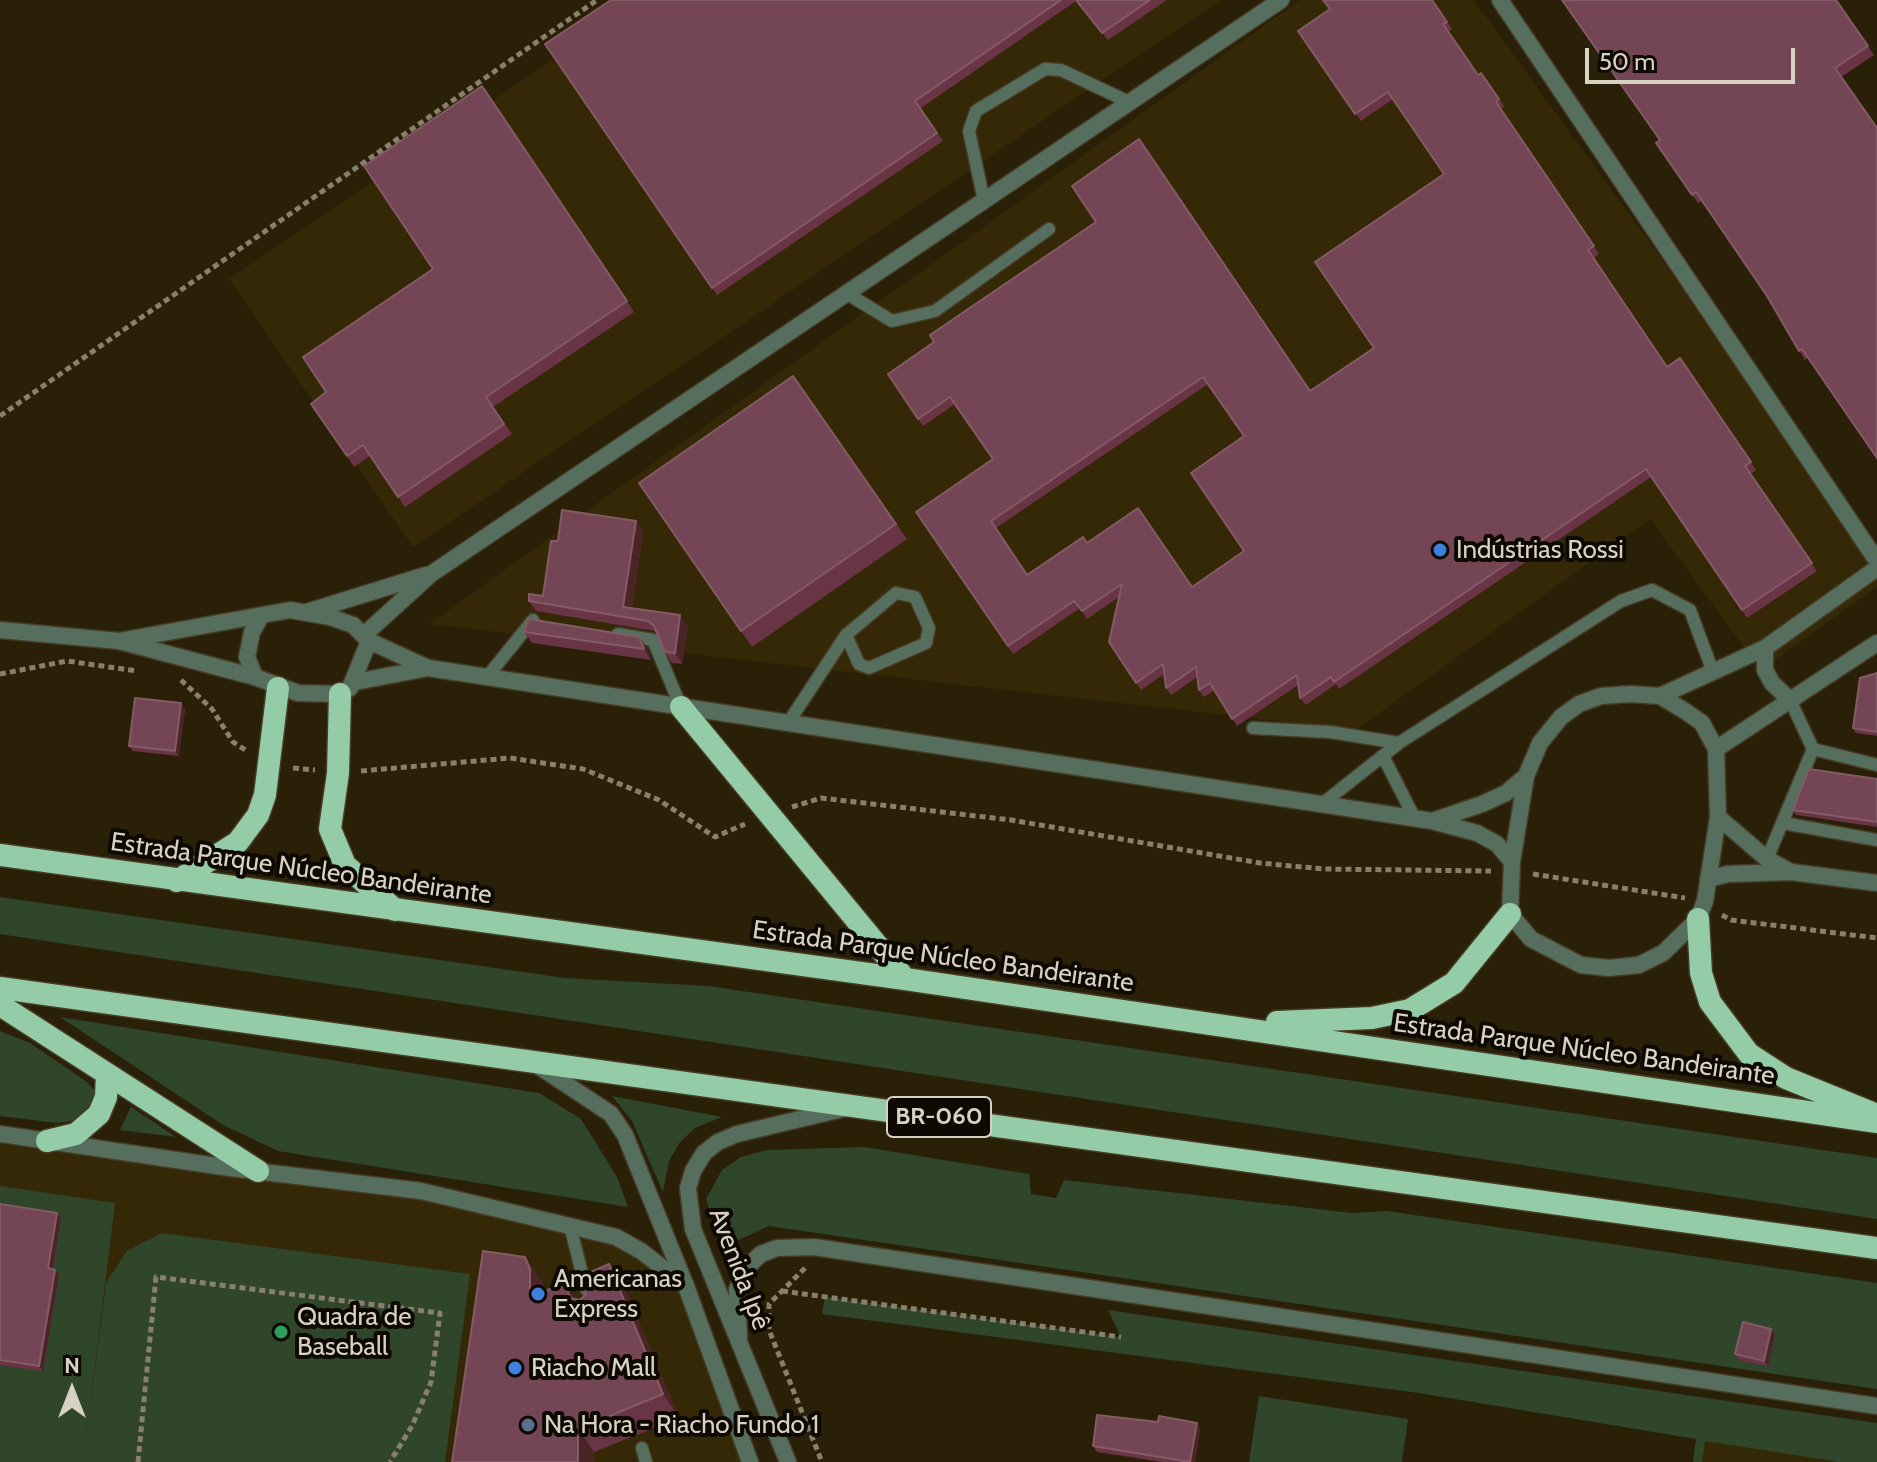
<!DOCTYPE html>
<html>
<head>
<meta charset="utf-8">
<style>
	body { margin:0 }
	#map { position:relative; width:1877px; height:1462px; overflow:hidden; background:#2a1f07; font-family:Cabin,sans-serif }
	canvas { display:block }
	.north { position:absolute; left:32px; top:1350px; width:80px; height:80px; -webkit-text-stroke:6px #0e0a03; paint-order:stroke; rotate:0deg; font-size:22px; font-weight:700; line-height:32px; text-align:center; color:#d8d2c3 }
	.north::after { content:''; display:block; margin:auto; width:28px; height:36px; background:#d8d2c3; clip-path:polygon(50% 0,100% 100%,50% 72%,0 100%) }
	.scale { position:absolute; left:1585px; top:48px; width:210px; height:36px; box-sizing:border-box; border:4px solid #d8d2c3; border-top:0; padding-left:10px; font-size:24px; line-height:28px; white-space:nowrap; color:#d8d2c3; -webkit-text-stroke:6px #0e0a03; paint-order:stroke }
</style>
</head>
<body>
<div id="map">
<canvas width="1877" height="1462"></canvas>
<div class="north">N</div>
<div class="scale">50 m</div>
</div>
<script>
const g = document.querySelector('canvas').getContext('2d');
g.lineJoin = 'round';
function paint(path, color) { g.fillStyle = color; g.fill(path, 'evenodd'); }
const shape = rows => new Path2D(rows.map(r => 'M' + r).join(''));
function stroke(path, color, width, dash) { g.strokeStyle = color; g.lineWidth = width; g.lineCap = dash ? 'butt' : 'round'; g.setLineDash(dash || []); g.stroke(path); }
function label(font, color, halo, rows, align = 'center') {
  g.font = font + ' Cabin,sans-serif'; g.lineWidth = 8; g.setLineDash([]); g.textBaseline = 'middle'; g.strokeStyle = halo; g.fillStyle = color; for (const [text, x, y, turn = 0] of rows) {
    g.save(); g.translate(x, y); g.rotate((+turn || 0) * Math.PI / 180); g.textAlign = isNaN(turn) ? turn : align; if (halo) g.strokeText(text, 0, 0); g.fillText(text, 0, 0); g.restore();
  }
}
paint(shape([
	[641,0,1221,0,413,547,229,279],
	[1300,0,1474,0,1877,556,1877,587,1761,670,1650,519,1356,730,429,624],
	[0,1127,539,1212,617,1233,686,1286,750,1462,0,1462],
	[1705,1441,1839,1462,1702,1462]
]), '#352807');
paint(shape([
	[0,897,565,978,708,986,1877,1158,1877,1219,0,934],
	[60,1017,539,1093,581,1119,617,1177,628,1207,278,1151,223,1125],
	[0,1031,30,1043,87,1082,96,1092,96,1102,78,1120,57,1123,0,1116],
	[612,1096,722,1117,695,1128,680,1142,669,1161,663,1192,632,1121],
	[131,1107,176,1137,120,1130],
	[864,1147,1029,1174,1031,1194,1056,1198,1064,1180,1352,1213,1387,1211,1877,1283,1877,1389,769,1226,732,1243,711,1215,706,1199,722,1170,741,1157,767,1150],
	[0,1186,115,1203,84,1453,106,1283,127,1251,162,1233,470,1274,445,1462,0,1462],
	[825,1297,1121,1337,1108,1310,1877,1423,1877,1462,1839,1462,1705,1441,1702,1462,1693,1462,1696,1439,1419,1393,822,1314],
	[1259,1396,1408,1419,1402,1462,1249,1462]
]), '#2f462b');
const service = shape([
	[984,201,969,131,976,111,1045,69,1061,70,1129,102],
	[846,293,892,321,935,311,1049,229],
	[618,634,653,640,681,707],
	[487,677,533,620],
	[788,723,846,635,896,593,915,597,929,628,926,643,869,668,859,664,846,635],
	[1253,728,1330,732,1399,743],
	[1813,749,1877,765],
	[1384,758,1415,819],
	[1322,804,1399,743,1621,601,1652,590,1690,610,1713,672],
	[1783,823,1877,840],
	[1767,859,1813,749,1790,700],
	[570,1226,586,1289],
	[642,1448,646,1462]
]);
const minor = shape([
	[1500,0,1877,561],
	[0,1134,230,1168,421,1191,616,1237,641,1251,686,1286],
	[739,1338,737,1290,744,1270,761,1254,777,1248,814,1247,1877,1406]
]);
const tertiary = shape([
	[307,612,426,575],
	[0,630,119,641,255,677],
	[365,634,431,574,1281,0],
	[119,641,290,610,330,617,353,625,369,641,350,688,340,694,298,693,255,677,247,657,252,632,261,616],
	[369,641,428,668,1432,821,1477,833,1497,844,1512,862],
	[1765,648,1765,670,1772,683,1790,700],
	[355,682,428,668],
	[1631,694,1660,696,1685,711,1702,723,1716,749,1718,817,1705,901,1698,919,1663,953,1639,965,1609,968,1581,965,1531,939,1510,914,1512,862,1526,776,1540,743,1561,717,1579,704,1601,696,1631,694],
	[1660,696,1765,648,1877,568],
	[1716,749,1877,643],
	[1718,817,1767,859,1789,871],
	[1432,821,1482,804,1506,793,1526,776],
	[1708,879,1728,874,1791,872,1877,883],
	[537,1065,611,1114,625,1135,686,1286,750,1462],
	[788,1462,693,1229,688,1188,693,1171,704,1153,718,1142,737,1134,842,1109]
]);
const trunk = shape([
	[340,694,338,773,330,829,345,865,395,910],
	[681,707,905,979],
	[0,855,905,979,1877,1122],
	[177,881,238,842,258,815,265,795,278,688],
	[1698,919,1701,973,1710,1002,1749,1054,1786,1078,1872,1113],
	[0,988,1877,1248],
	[0,1005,258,1171],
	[1277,1022,1372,1018,1410,1010,1454,983,1510,914],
	[47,1141,76,1134,99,1114,106,1097,107,1074]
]);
stroke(service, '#463c25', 15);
stroke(minor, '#463c25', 19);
stroke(tertiary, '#463c25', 19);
stroke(trunk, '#463c25', 25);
stroke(shape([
	[0,416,597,0],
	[0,674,67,661,137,671],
	[181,680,212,709,233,742,247,751],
	[293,768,315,770],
	[361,771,510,758,583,769,659,800,715,837,745,824],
	[792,807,821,798,1011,820,1260,863,1324,869,1491,871],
	[1533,874,1685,898],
	[1722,915,1731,920,1877,938],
	[805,1268,769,1304,769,1330,822,1462],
	[782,1291,1121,1337],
	[138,1462,156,1277,440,1313,431,1382,412,1426,390,1462]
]), '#88806d', 5, [6, 4]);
stroke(service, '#566e5e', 12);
stroke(minor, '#566e5e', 16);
stroke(tertiary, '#566e5e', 16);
stroke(trunk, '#93cca6', 22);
paint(shape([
	[611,0,1167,0,1108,40,1076,1,921,108,943,141,717,295,545,44],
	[1432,0,1452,29,1448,32,1478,75,1486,80,1504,106,1501,109,1599,254,1594,258,1668,367,1680,358,1756,470,1750,474,1817,571,1747,618,1651,477,1339,689,1336,684,1306,705,1300,698,1298,685,1237,726,1215,690,1204,697,1199,690,1197,677,1171,695,1166,688,1164,674,1141,690,1109,642,1119,597,1087,619,1080,608,1013,654,916,512,993,459,955,404,923,426,888,374,934,342,1310,391,1374,348,1444,174,1393,99,1361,121,1298,31],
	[1208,384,1244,436,1244,551,1192,587,1087,543,1027,575,996,528],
	[1836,0,1874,55,1841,77,1808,357,1805,360,1767,296,1702,201,1698,203,1692,195,1660,140],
	[482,86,634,312,493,407,512,434,405,507,370,456,354,467,311,404,326,392,433,269],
	[793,376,907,539,752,647,639,483],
	[643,531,632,608,688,626,682,664,672,663,665,652,655,631,536,611,529,601,543,596,558,541],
	[524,632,639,637,647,648,651,660,532,643],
	[1877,673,1877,736,1856,733,1853,728],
	[181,703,185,709,179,756,133,751,129,746],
	[1877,779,1877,827,1796,815,1793,810],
	[0,1204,57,1213,61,1218,53,1269,59,1275,43,1371,0,1365],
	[541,1280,545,1291,580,1300,625,1288,679,1418,594,1452,452,1462],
	[1771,1329,1775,1334,1768,1366,1739,1360,1735,1354],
	[1197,1423,1200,1429,1195,1462,1162,1462,1097,1452,1093,1446]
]), '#683446');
paint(shape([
	[636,521,643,531,631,618,623,607],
	[680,615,688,626,682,664,675,653],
	[639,637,647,648,651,660,644,649],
	[181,703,185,709,179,756,175,751],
	[57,1213,61,1218,52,1274,48,1268],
	[525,1257,541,1280,546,1292,530,1297],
	[609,1264,625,1288,679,1418,663,1394],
	[55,1270,59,1275,43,1371,39,1366],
	[565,1283,581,1306,570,1298],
	[1771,1329,1775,1334,1768,1366,1764,1361],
	[1197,1423,1200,1429,1195,1462,1190,1462],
	[578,1429,594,1452,594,1462,578,1462]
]), '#4a2427');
const building = shape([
	[611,0,1061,0,915,101,937,133,712,288,545,44,611,0],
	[1076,0,1150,0,1102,33,1076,0],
	[1323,0,1432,0,1447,22,1443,24,1478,75,1481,73,1499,99,1496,102,1594,246,1588,250,1667,367,1680,358,1751,462,1745,466,1812,563,1742,610,1646,469,1334,682,1331,677,1300,698,1297,675,1232,719,1210,683,1199,690,1196,667,1166,688,1163,664,1136,683,1109,642,1122,584,1082,611,1074,601,1008,646,916,512,993,459,950,397,918,419,888,374,934,342,930,335,1096,222,1072,186,1139,139,1310,391,1374,348,1315,262,1444,174,1388,92,1355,114,1298,31,1330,9,1323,0],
	[1203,377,1244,436,1191,473,1244,551,1192,587,1138,508,1087,543,1083,537,1027,575,991,521,1203,377],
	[1562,0,1836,0,1868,46,1835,68,1877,128,1877,458,1802,349,1799,351,1767,296,1696,192,1692,195,1656,143,1660,140,1562,0],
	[482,86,627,301,486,397,504,424,398,497,363,445,347,456,311,404,326,392,303,357,433,269,364,166,482,86],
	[793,376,896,524,741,631,639,483,793,376],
	[562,510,636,521,623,607,680,615,675,653,665,652,654,626,648,621,529,601,529,594,543,596,551,541,558,541,562,510],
	[529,619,639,637,644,649,524,632,529,619],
	[1877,673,1877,732,1853,728,1860,678,1877,673],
	[135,698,181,703,175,751,129,746,135,698],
	[1809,769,1877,779,1877,822,1793,810,1809,769],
	[0,1204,57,1213,48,1268,55,1270,39,1366,0,1360,0,1204],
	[483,1251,525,1257,530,1269,530,1297,565,1283,570,1298,580,1300,586,1294,582,1276,609,1264,663,1394,578,1429,578,1462,452,1462,483,1251],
	[1743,1322,1771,1329,1764,1361,1735,1354,1743,1322],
	[1097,1415,1158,1422,1159,1416,1197,1423,1190,1462,1093,1446,1097,1415]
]);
paint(building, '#744554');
stroke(building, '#845b65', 2);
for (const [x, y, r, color] of [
	[1440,550,8,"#3f7fe0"],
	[538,1294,8,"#3f7fe0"],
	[281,1332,8,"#2e9e5b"],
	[515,1368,8,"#3f7fe0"],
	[528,1425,8,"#5c6f8a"]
]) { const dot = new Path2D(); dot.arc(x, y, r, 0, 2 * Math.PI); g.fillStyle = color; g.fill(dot); stroke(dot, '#0e0a03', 3); }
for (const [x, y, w] of [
	[939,1117,104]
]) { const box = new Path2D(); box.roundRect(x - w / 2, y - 20, w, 40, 6); g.fillStyle = '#0e0a03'; g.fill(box); stroke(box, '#d8d2c3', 2); }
label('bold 24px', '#d8d2c3', null, [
	["BR-060",939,1117]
]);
label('26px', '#d8d2c3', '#0e0a03', [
	["Indústrias Rossi",1456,550],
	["Americanas",554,1279],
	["Express",554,1309],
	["Quadra de",297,1317],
	["Baseball",297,1347],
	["Riacho Mall",531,1368],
	["Na Hora - Riacho Fundo 1",544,1425]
], 'left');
label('26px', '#d8d2c3', '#0e0a03', [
	["Estrada Parque Núcleo Bandeirante",301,869,8],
	["Estrada Parque Núcleo Bandeirante",943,957,8],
	["Estrada Parque Núcleo Bandeirante",1584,1050,8],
	["Avenida Ipê",739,1269,69]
]);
</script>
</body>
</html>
